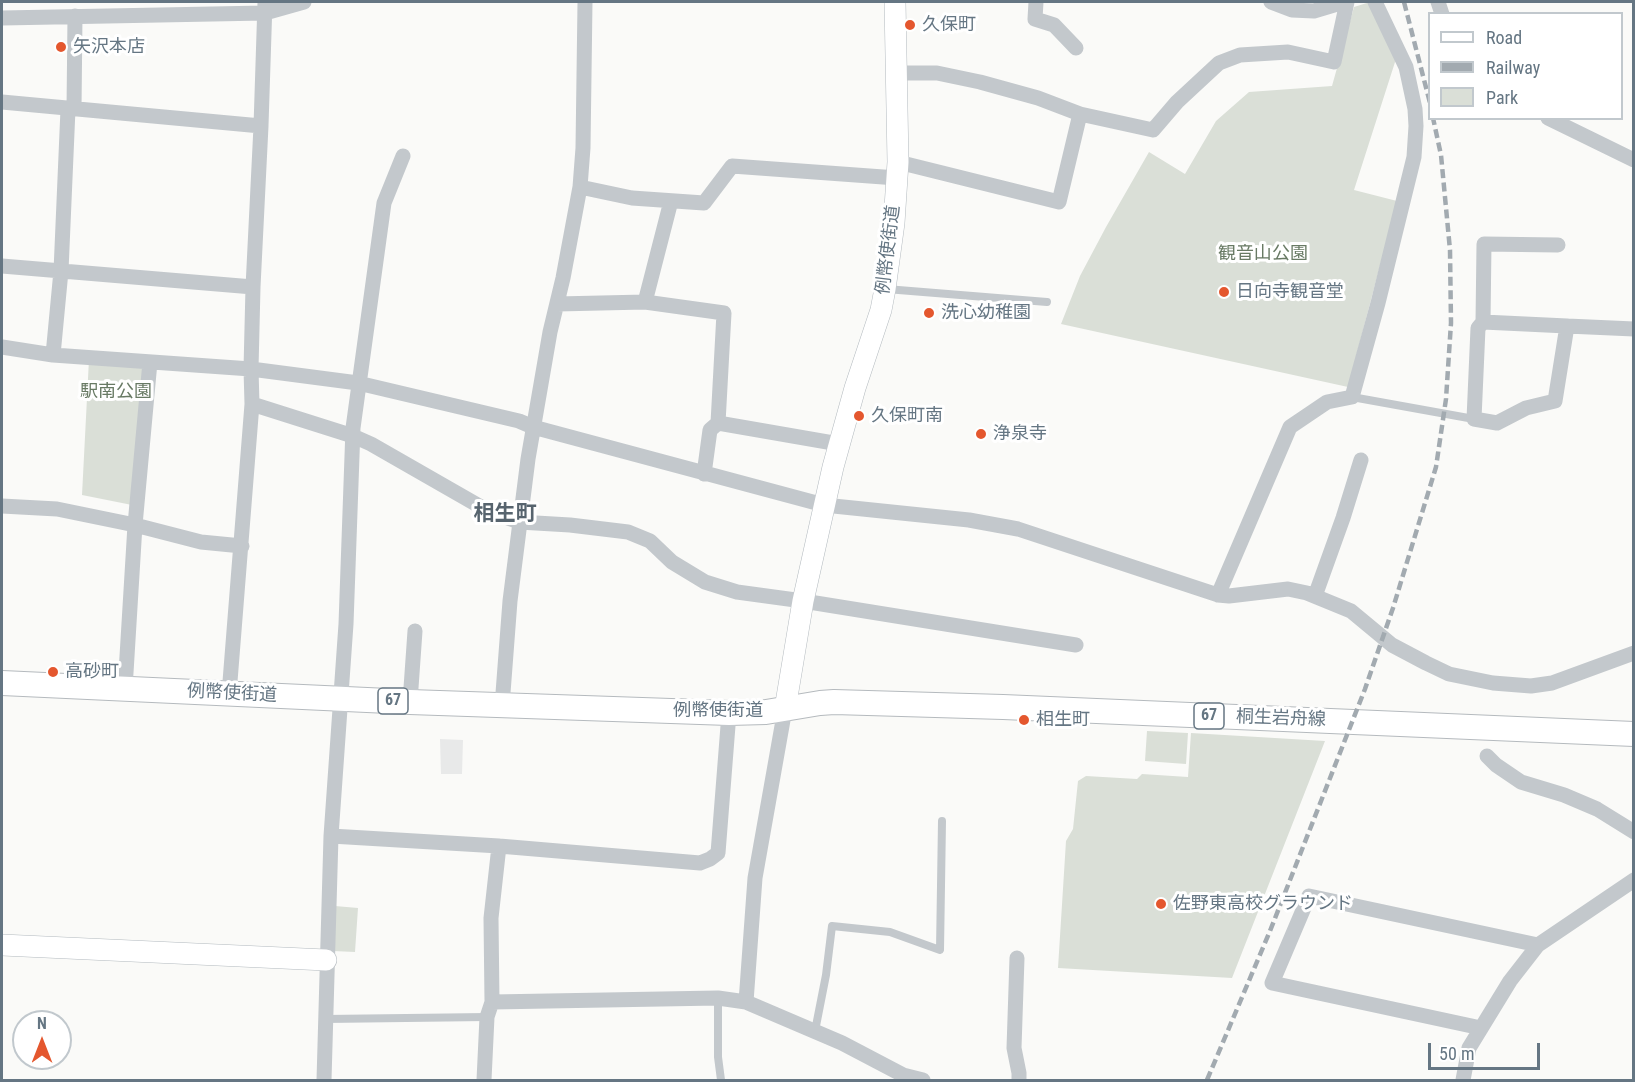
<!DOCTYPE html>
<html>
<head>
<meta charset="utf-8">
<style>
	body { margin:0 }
	#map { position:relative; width:1635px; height:1082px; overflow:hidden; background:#fafaf8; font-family:"Roboto Condensed",sans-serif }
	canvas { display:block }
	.frame { position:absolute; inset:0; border:3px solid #657683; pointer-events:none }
	.legend { position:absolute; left:1428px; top:12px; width:195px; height:108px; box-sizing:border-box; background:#fff; border:2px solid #c1c8cd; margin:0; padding:8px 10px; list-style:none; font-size:18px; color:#657683 }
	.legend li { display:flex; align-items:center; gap:12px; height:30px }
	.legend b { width:30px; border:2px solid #c1c8cd }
	.north { position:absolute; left:12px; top:1010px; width:60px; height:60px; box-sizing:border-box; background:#fff; border:2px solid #c1c8cd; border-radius:50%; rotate:0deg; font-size:16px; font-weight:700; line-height:24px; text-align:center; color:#657683 }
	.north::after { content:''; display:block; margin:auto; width:21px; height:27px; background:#e4572e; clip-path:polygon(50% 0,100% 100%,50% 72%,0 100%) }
	.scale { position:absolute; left:1428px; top:1043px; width:112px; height:27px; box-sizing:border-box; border:3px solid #657683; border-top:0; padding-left:8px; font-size:18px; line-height:21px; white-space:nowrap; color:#657683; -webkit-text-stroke:4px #fff; paint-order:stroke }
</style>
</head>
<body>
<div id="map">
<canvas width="1635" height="1082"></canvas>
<div class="frame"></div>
<ul class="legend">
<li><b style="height:8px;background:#fff"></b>Road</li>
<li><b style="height:8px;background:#a2aab0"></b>Railway</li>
<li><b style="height:16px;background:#dadfd7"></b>Park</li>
</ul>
<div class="north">N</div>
<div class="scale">50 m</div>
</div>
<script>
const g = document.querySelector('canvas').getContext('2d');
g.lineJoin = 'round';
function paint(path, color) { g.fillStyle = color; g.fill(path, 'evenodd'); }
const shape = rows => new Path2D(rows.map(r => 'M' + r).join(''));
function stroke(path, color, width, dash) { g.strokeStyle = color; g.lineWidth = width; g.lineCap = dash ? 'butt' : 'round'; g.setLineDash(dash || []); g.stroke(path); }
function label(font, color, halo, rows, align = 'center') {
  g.font = font + ' "Roboto Condensed","Noto Sans JP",sans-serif'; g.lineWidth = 6; g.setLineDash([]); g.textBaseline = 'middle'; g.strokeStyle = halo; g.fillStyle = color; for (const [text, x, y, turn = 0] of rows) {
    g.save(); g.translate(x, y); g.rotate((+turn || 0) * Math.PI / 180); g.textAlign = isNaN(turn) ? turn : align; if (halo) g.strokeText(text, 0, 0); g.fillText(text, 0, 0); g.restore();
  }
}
paint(shape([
	[440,739,463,740,462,774,441,774]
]), '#e8e9e9');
paint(shape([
	[1370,2,1396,59,1354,190,1397,201,1348,387,1061,324,1080,276,1106,227,1149,152,1185,174,1216,121,1249,92,1332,86,1354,7],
	[89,359,147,365,132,505,82,495],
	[1147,731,1188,733,1186,764,1145,761],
	[1191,733,1325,741,1232,978,1058,968,1066,841,1073,829,1078,781,1086,776,1137,779,1142,774,1188,777],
	[335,906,358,908,355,952,333,951]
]), '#dadfd7');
const secondary = shape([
	[785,709,803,601,833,467,855,388,881,310,885,289,894,223,898,162,895,2],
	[2,945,326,960]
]);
const primary = shape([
	[2,683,410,702,729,713,766,712,820,703,834,702,1003,707,1634,734]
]);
stroke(secondary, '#b3babf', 22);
stroke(primary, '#b5babe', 26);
stroke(shape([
	[886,289,1047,302],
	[1352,397,1474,419],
	[718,998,718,1057,721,1080],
	[325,1019,487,1017],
	[815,1031,826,975,832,926,890,932,940,950,942,821]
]), '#c3c8cc', 8);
stroke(shape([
	[1036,2,1035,19,1054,25,1076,48],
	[1271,2,1292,10,1314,11,1344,2],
	[1438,2,1442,14],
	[2,18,265,13,304,2],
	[897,73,937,73,980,82,1038,98,1080,114,1153,130,1177,102,1219,63,1240,55,1288,52,1334,62,1347,2],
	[2,102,261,126],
	[74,109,75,16],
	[1548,118,1634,160],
	[898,162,1059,202,1080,114],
	[580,187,632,198,704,203,732,166,897,178],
	[2,266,253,287],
	[645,302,671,201],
	[557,304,645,302,724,313,718,423,710,430,704,474],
	[1483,322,1484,244,1558,245],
	[1567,326,1555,401,1526,408,1497,423,1474,419,1478,328,1483,322,1567,326,1634,329],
	[2,347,53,355,251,369,358,383,519,421,533,427,824,505,969,520,1018,529,1218,595,1229,596,1288,589,1307,593,1351,611,1392,645,1426,663,1449,674,1493,683,1531,686,1552,683,1634,653],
	[53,355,61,271,68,109],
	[252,404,353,436,371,444,488,511,519,522,570,525,628,532,650,541,672,562,705,582,737,592,803,601,1076,645],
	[718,423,839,444],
	[2,506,57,509,135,525,201,542,242,546],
	[1218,595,1290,427,1327,402,1352,397,1378,303,1414,157,1416,126,1415,109,1406,67,1375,2],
	[1315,596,1343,518,1361,460],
	[125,689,135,525,150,362],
	[229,694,252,404,251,369,253,287,261,126,265,2],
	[410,702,415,631],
	[502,706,510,601,528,459,550,332,563,278,580,187,583,148,585,2],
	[1487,756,1496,765,1521,782,1564,795,1597,809,1634,832],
	[331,836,499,846,700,863,710,859,718,853,729,713],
	[1017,958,1014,1048,1019,1073,1019,1080],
	[492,1002,718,998,746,1002,842,1043,903,1075,923,1080],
	[746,1002,755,878,785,709],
	[1481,1028,1272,983,1309,896,1538,945],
	[324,1080,331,836,346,624,353,428,384,203,403,156],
	[484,1080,487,1017,492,1002,491,918,499,846],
	[1463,1080,1469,1048,1510,981,1538,945,1634,880]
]), '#c3c8cc', 15);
stroke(secondary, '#fff', 21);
stroke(primary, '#fff', 24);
stroke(shape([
	[1404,2,1430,103],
	[1207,1080,1270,931,1365,689,1393,608,1436,467,1446,399,1451,323,1450,250,1441,155,1433,118]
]), '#a2aab0', 4.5, [9, 4.5]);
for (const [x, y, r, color] of [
	[910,25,6,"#e4572e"],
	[61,47,6,"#e4572e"],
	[1224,292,6,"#e4572e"],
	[929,313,6,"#e4572e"],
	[859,416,6,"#e4572e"],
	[981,434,6,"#e4572e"],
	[53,672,6,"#e4572e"],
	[1024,720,6,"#e4572e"],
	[1161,904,6,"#e4572e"]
]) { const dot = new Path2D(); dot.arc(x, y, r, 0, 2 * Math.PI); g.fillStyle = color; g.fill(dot); stroke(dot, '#fff', 2); }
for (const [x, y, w] of [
	[393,701,30],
	[1209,716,30]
]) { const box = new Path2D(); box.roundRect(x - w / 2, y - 13, w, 26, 4.5); g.fillStyle = '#fff'; g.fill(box); stroke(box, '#657683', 1.5); }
label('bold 16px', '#657683', null, [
	["67",393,701],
	["67",1209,716]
]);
label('18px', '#657683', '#fff', [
	["久保町",922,25],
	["矢沢本店",73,47],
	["日向寺観音堂",1236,292],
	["洗心幼稚園",941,313],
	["久保町南",871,416],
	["浄泉寺",993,434],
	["高砂町",65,672],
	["相生町",1036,720],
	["佐野東高校グラウンド",1173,904]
], 'left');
label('18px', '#657683', '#fff', [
	["例幣使街道",889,250,-83],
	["例幣使街道",232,694,3],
	["例幣使街道",718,711],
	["桐生岩舟線",1281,719,2]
]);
label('18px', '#687a64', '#fff', [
	["観音山公園",1263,254],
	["駅南公園",116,392]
]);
label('bold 21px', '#57646e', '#fff', [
	["相生町",505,515]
]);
</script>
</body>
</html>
